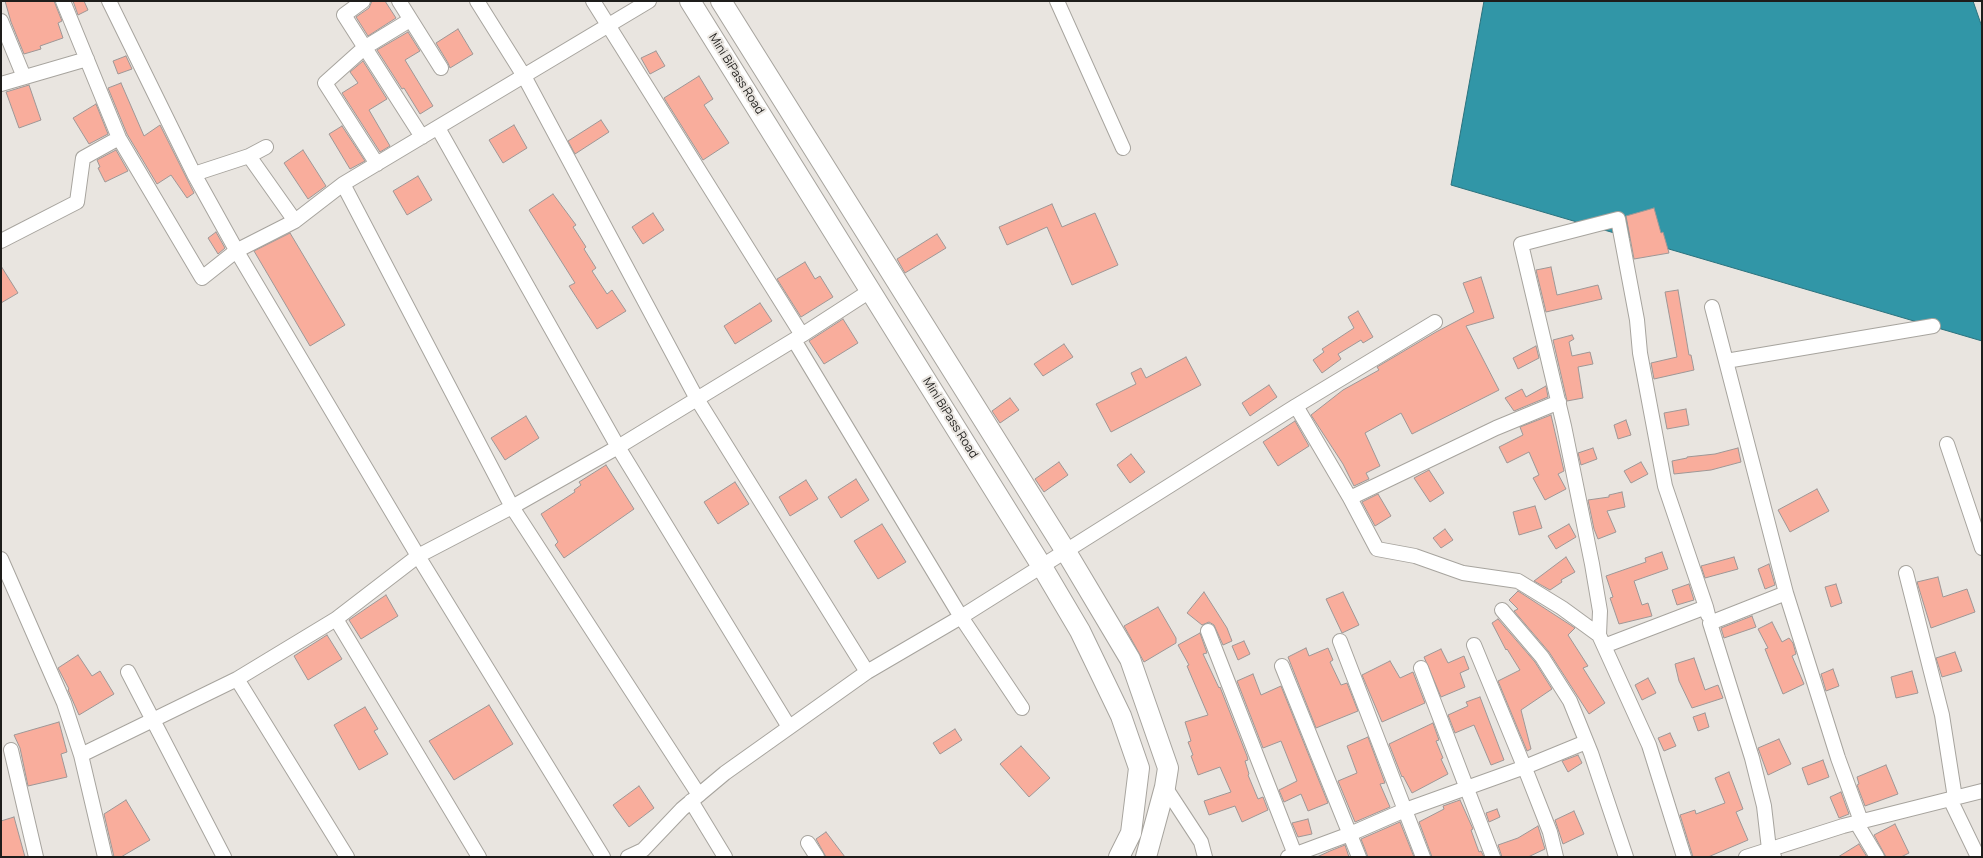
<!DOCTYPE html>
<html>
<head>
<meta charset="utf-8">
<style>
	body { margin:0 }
	#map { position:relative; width:1983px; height:858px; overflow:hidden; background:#e9e5e0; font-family:Manrope,sans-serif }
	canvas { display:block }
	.frame { position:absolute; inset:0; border:2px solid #1e1d1b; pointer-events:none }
</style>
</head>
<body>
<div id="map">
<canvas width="1983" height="858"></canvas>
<div class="frame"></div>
</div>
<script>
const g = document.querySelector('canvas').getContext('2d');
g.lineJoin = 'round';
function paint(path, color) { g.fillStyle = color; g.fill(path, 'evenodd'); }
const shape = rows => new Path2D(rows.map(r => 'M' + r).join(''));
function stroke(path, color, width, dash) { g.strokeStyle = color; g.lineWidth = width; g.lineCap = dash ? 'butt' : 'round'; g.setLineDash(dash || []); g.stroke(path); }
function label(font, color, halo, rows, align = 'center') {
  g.font = font + ' Manrope,sans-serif'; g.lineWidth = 4; g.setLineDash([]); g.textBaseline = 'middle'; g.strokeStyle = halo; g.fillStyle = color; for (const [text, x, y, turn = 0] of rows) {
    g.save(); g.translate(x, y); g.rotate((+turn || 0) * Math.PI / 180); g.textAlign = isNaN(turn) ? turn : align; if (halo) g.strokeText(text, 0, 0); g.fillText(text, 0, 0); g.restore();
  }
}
const water = shape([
	[1484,1,1973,1,1982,27,1982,341,1451,185,1484,1]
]);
paint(water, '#3196a7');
stroke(water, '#2b727d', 1);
const building = shape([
	[5,1,54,1,62,21,58,23,63,38,40,46,41,49,24,54,11,22,5,1],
	[73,1,84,1,88,10,78,15,73,1],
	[372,1,385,1,396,18,368,36,356,17,369,8,372,1],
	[458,29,473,54,450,68,448,63,436,43,458,29],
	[408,32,420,51,405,60,433,106,420,114,404,88,402,89,377,50,408,32],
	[656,51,665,66,650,74,641,58,656,51],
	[126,56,132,69,118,74,113,61,126,56],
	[363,61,387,99,369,110,390,146,380,152,342,93,358,83,350,72,363,61],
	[699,76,713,99,704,105,729,143,703,160,664,98,699,76],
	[121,83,144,136,160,125,194,193,187,198,171,175,157,184,127,134,108,88,121,83],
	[29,85,41,120,19,128,6,92,29,85],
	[96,104,108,134,89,144,73,118,96,104],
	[601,120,609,132,575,154,568,141,601,120],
	[514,125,527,148,503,163,489,140,514,125],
	[342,126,365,161,350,169,329,134,342,126],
	[116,150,128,171,105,182,98,168,100,167,97,160,116,150],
	[303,150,326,186,308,199,284,163,303,150],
	[418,176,432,200,407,215,393,191,418,176],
	[553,194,576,225,573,227,586,247,584,249,596,268,592,271,607,294,612,290,626,311,597,329,569,286,575,283,529,210,553,194],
	[1052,204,1062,227,1095,213,1118,265,1072,285,1047,227,1007,245,999,227,1052,204],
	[1654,208,1661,233,1663,232,1669,253,1634,259,1626,216,1654,208],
	[653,213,664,230,643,244,632,227,653,213],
	[216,232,225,248,218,254,208,238,216,232],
	[290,233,345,325,310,346,254,251,290,233],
	[937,234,946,248,905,273,897,259,937,234],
	[805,262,815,279,820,276,833,297,801,317,777,279,805,262],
	[1,266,18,293,1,303,1,266],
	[1551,267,1557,295,1598,285,1602,299,1546,312,1536,270,1551,267],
	[1481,277,1494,318,1466,326,1499,390,1412,434,1401,413,1365,433,1380,466,1366,473,1369,479,1354,486,1343,464,1311,415,1343,390,1379,370,1377,367,1436,332,1474,312,1463,283,1481,277],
	[1678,290,1689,355,1691,355,1694,370,1654,379,1651,363,1677,357,1665,292,1678,290],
	[760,303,772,321,735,344,724,326,760,303],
	[1358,311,1373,337,1363,343,1361,340,1338,354,1341,359,1322,373,1313,360,1324,352,1322,349,1354,328,1348,317,1358,311],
	[843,319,858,343,824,364,809,341,843,319],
	[1572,335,1574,339,1569,342,1572,356,1590,352,1593,364,1578,367,1583,398,1567,401,1553,340,1572,335],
	[1064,344,1073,357,1043,376,1034,364,1064,344],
	[1536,346,1539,358,1518,369,1513,358,1536,346],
	[1186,357,1201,385,1111,432,1096,404,1136,384,1131,373,1141,368,1146,378,1186,357],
	[1269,385,1277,397,1250,416,1242,403,1269,385],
	[1546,386,1548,397,1514,411,1505,398,1522,389,1526,397,1546,386],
	[1010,398,1019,410,1000,423,992,411,1010,398],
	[1686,409,1689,425,1667,429,1664,413,1686,409],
	[1551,415,1564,471,1558,474,1566,489,1545,500,1533,478,1539,475,1529,452,1507,463,1499,447,1523,435,1520,427,1551,415],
	[526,416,539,438,505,460,491,438,526,416],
	[1626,420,1631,435,1618,439,1614,425,1626,420],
	[1295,421,1309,446,1278,466,1263,442,1295,421],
	[1593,448,1597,459,1581,465,1578,453,1593,448],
	[1738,448,1741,462,1711,470,1674,474,1672,461,1687,458,1687,457,1715,454,1738,448],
	[1131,454,1145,472,1130,483,1117,465,1131,454],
	[1059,462,1068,475,1044,492,1035,479,1059,462],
	[1641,462,1648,474,1631,483,1624,471,1641,462],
	[606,465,634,509,564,558,555,545,558,542,541,514,575,492,574,490,581,485,579,482,606,465],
	[1429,470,1444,493,1430,502,1414,478,1429,470],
	[856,479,869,500,841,518,828,497,856,479],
	[806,480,818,499,790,516,779,497,806,480],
	[735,482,749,504,718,524,704,502,735,482],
	[1817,489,1829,511,1790,532,1778,510,1817,489],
	[1622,492,1625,507,1607,511,1616,532,1598,539,1594,529,1588,500,1609,497,1609,495,1622,492],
	[1378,494,1391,516,1375,526,1362,502,1378,494],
	[1535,506,1542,528,1519,535,1513,512,1535,506],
	[882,524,906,562,878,579,854,541,882,524],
	[1569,524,1576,537,1556,549,1548,536,1569,524],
	[1445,529,1453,540,1441,548,1433,538,1445,529],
	[1662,552,1668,569,1634,581,1642,605,1648,603,1652,616,1619,624,1610,598,1613,597,1606,576,1646,562,1645,558,1662,552],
	[1566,557,1575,572,1561,580,1562,582,1550,590,1534,581,1566,557],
	[1734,557,1738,569,1705,578,1701,566,1734,557],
	[1769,564,1775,585,1765,589,1758,569,1769,564],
	[1938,577,1943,597,1967,589,1975,612,1931,628,1917,582,1938,577],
	[1689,584,1694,600,1677,605,1672,590,1689,584],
	[1836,584,1842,603,1831,607,1825,587,1836,584],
	[1518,591,1575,628,1568,635,1588,666,1583,668,1605,703,1589,714,1549,652,1514,611,1518,609,1509,600,1518,591],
	[1204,592,1227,628,1232,641,1223,645,1214,625,1209,622,1202,625,1187,613,1204,592],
	[1343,592,1359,625,1342,633,1326,599,1343,592],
	[386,595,398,616,361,639,349,620,386,595],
	[1158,607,1176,638,1176,643,1144,662,1124,626,1158,607],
	[1752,616,1756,627,1724,638,1721,628,1752,616],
	[1498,619,1535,662,1552,689,1521,710,1531,749,1527,751,1498,681,1520,670,1507,649,1506,650,1492,623,1498,619],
	[1772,622,1782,642,1789,638,1793,643,1796,654,1792,656,1804,684,1783,694,1765,649,1768,648,1758,629,1772,622],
	[1200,633,1207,653,1203,654,1219,688,1220,687,1247,756,1248,760,1245,761,1249,774,1248,775,1258,799,1263,797,1268,810,1242,822,1235,806,1209,815,1204,801,1231,792,1220,767,1198,775,1191,756,1193,755,1188,742,1191,741,1185,722,1208,715,1187,666,1189,665,1178,645,1200,633],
	[327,635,342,659,308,680,294,656,327,635],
	[1244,641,1250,654,1238,660,1232,646,1244,641],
	[1306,648,1309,656,1328,648,1333,660,1330,662,1341,685,1347,683,1358,711,1316,728,1288,657,1306,648],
	[1441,649,1448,663,1464,656,1469,669,1460,673,1465,687,1441,697,1424,657,1441,649],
	[1955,652,1962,671,1942,677,1936,658,1955,652],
	[78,655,92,676,100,671,114,694,79,715,68,690,69,689,58,668,78,655],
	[1694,658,1705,690,1718,685,1723,698,1692,708,1679,681,1675,664,1694,658],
	[1390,661,1400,678,1413,672,1425,703,1382,722,1362,675,1390,661],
	[1833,669,1839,686,1826,691,1821,674,1833,669],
	[1912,671,1918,693,1896,698,1891,677,1912,671],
	[1253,674,1261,695,1281,686,1328,803,1308,811,1301,794,1284,802,1279,790,1297,781,1281,741,1263,748,1237,681,1253,674],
	[1648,678,1656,693,1642,700,1635,685,1648,678],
	[1480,697,1504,760,1491,765,1474,725,1455,733,1448,715,1468,706,1466,702,1480,697],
	[489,705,513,744,454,780,429,741,489,705],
	[365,707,378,729,374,731,388,754,359,770,334,725,365,707],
	[1705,713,1709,727,1698,731,1693,717,1705,713],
	[59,722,67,752,61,754,67,777,28,786,20,748,14,735,59,722],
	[1433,723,1439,740,1436,741,1443,758,1441,759,1448,774,1412,793,1403,776,1402,777,1389,744,1433,723],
	[955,729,962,740,940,754,933,743,955,729],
	[1670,733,1676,746,1664,751,1658,738,1670,733],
	[1368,737,1385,783,1380,784,1390,807,1355,822,1338,781,1357,773,1347,746,1368,737],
	[1779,739,1791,764,1768,775,1758,748,1779,739],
	[1021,746,1050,778,1029,797,1000,764,1021,746],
	[1578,755,1582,763,1568,772,1562,761,1578,755],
	[1823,760,1829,777,1808,785,1802,768,1823,760],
	[1886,765,1898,794,1865,806,1857,785,1859,784,1857,777,1886,765],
	[1729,772,1743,809,1736,812,1748,840,1708,857,1693,857,1680,815,1695,810,1696,814,1725,803,1715,778,1729,772],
	[639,786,654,808,629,827,613,805,639,786],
	[1841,792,1849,814,1839,818,1830,797,1841,792],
	[126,800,150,840,121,857,114,857,104,814,126,800],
	[1460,800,1473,829,1471,830,1479,852,1481,851,1484,857,1432,857,1419,822,1444,809,1443,806,1460,800],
	[1497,809,1500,817,1489,822,1486,813,1497,809],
	[1574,811,1584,834,1563,844,1555,820,1574,811],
	[14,817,25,857,1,857,1,821,14,817],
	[1308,819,1312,834,1298,837,1292,823,1308,819],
	[1400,822,1414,857,1368,857,1361,839,1400,822],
	[1895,824,1909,853,1901,857,1886,857,1874,835,1895,824],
	[1538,826,1545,849,1528,857,1502,857,1498,845,1518,838,1538,826],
	[826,832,845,857,826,857,816,839,826,832],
	[1859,844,1867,857,1838,857,1859,844],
	[1345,845,1349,857,1317,857,1330,851,1345,845]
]);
paint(building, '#f9ad9c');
stroke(building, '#9e9796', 1);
const street = shape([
	[63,1,119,138,202,278,236,251,295,221,343,184,649,1],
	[109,1,194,174,239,255,418,556,603,857],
	[363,1,344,15,422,137],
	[399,1,441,68],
	[477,1,524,76,697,399,867,672],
	[1057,1,1123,148],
	[1,21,24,77],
	[1,84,87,59],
	[438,128,618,447,789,727],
	[249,156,295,221],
	[377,164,325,83,364,48,410,20],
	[194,174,249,156,266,147],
	[343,184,512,507,699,795],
	[1,241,77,202,83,158,119,138],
	[1712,307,1786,593],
	[1435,322,1296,406,1350,498,1377,549,1415,556,1463,573,1518,581,1562,608,1599,635],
	[802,335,870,291],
	[794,340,961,617,1022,708],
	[1726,361,1933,326],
	[1947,444,1982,548],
	[1350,498,1496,428,1559,402],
	[1,559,64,703,81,755,105,857],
	[1906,573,1942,715,1955,798],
	[1502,610,1542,657,1570,701,1591,753,1626,857],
	[336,619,479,857],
	[1208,631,1296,857],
	[1340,641,1423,857],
	[1474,645,1528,776,1550,832,1556,857],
	[1604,646,1706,607,1708,615],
	[1282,666,1359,857],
	[1421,668,1493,857],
	[128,672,224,857],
	[237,679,347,857],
	[11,750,36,857],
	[81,755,237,679,336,619,418,556,512,507,618,447,802,335,593,1],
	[1165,787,1201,842,1205,857],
	[1950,799,1978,857],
	[691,801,725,857],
	[1856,822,1877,857],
	[808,843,817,857],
	[628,857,643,850,682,809,725,773,867,672,961,617,1296,406],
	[1288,857,1350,834,1405,810,1525,767,1586,742],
	[1684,857,1649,745,1599,635,1600,611,1592,564,1564,426,1521,244,1618,219,1637,320,1640,353,1665,486,1706,607],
	[1746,857,1843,826,1982,791],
	[1774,857,1769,849,1764,806,1752,758,1710,623,1786,593,1838,758,1861,821]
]);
const secondary = shape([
	[690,1,1041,565,1080,631,1121,716,1139,768,1131,833,1119,857],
	[721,1,1065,550,1130,659,1168,768,1165,787,1146,857]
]);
stroke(street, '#a7a49e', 16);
stroke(secondary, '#a7a49e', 22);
stroke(street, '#fff', 14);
stroke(secondary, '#fff', 20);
label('12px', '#1e1d1b', '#e9e5e0', [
	["Mini BiPass Road",736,74,58],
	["Mini BiPass Road",950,418,58]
]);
</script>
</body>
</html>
